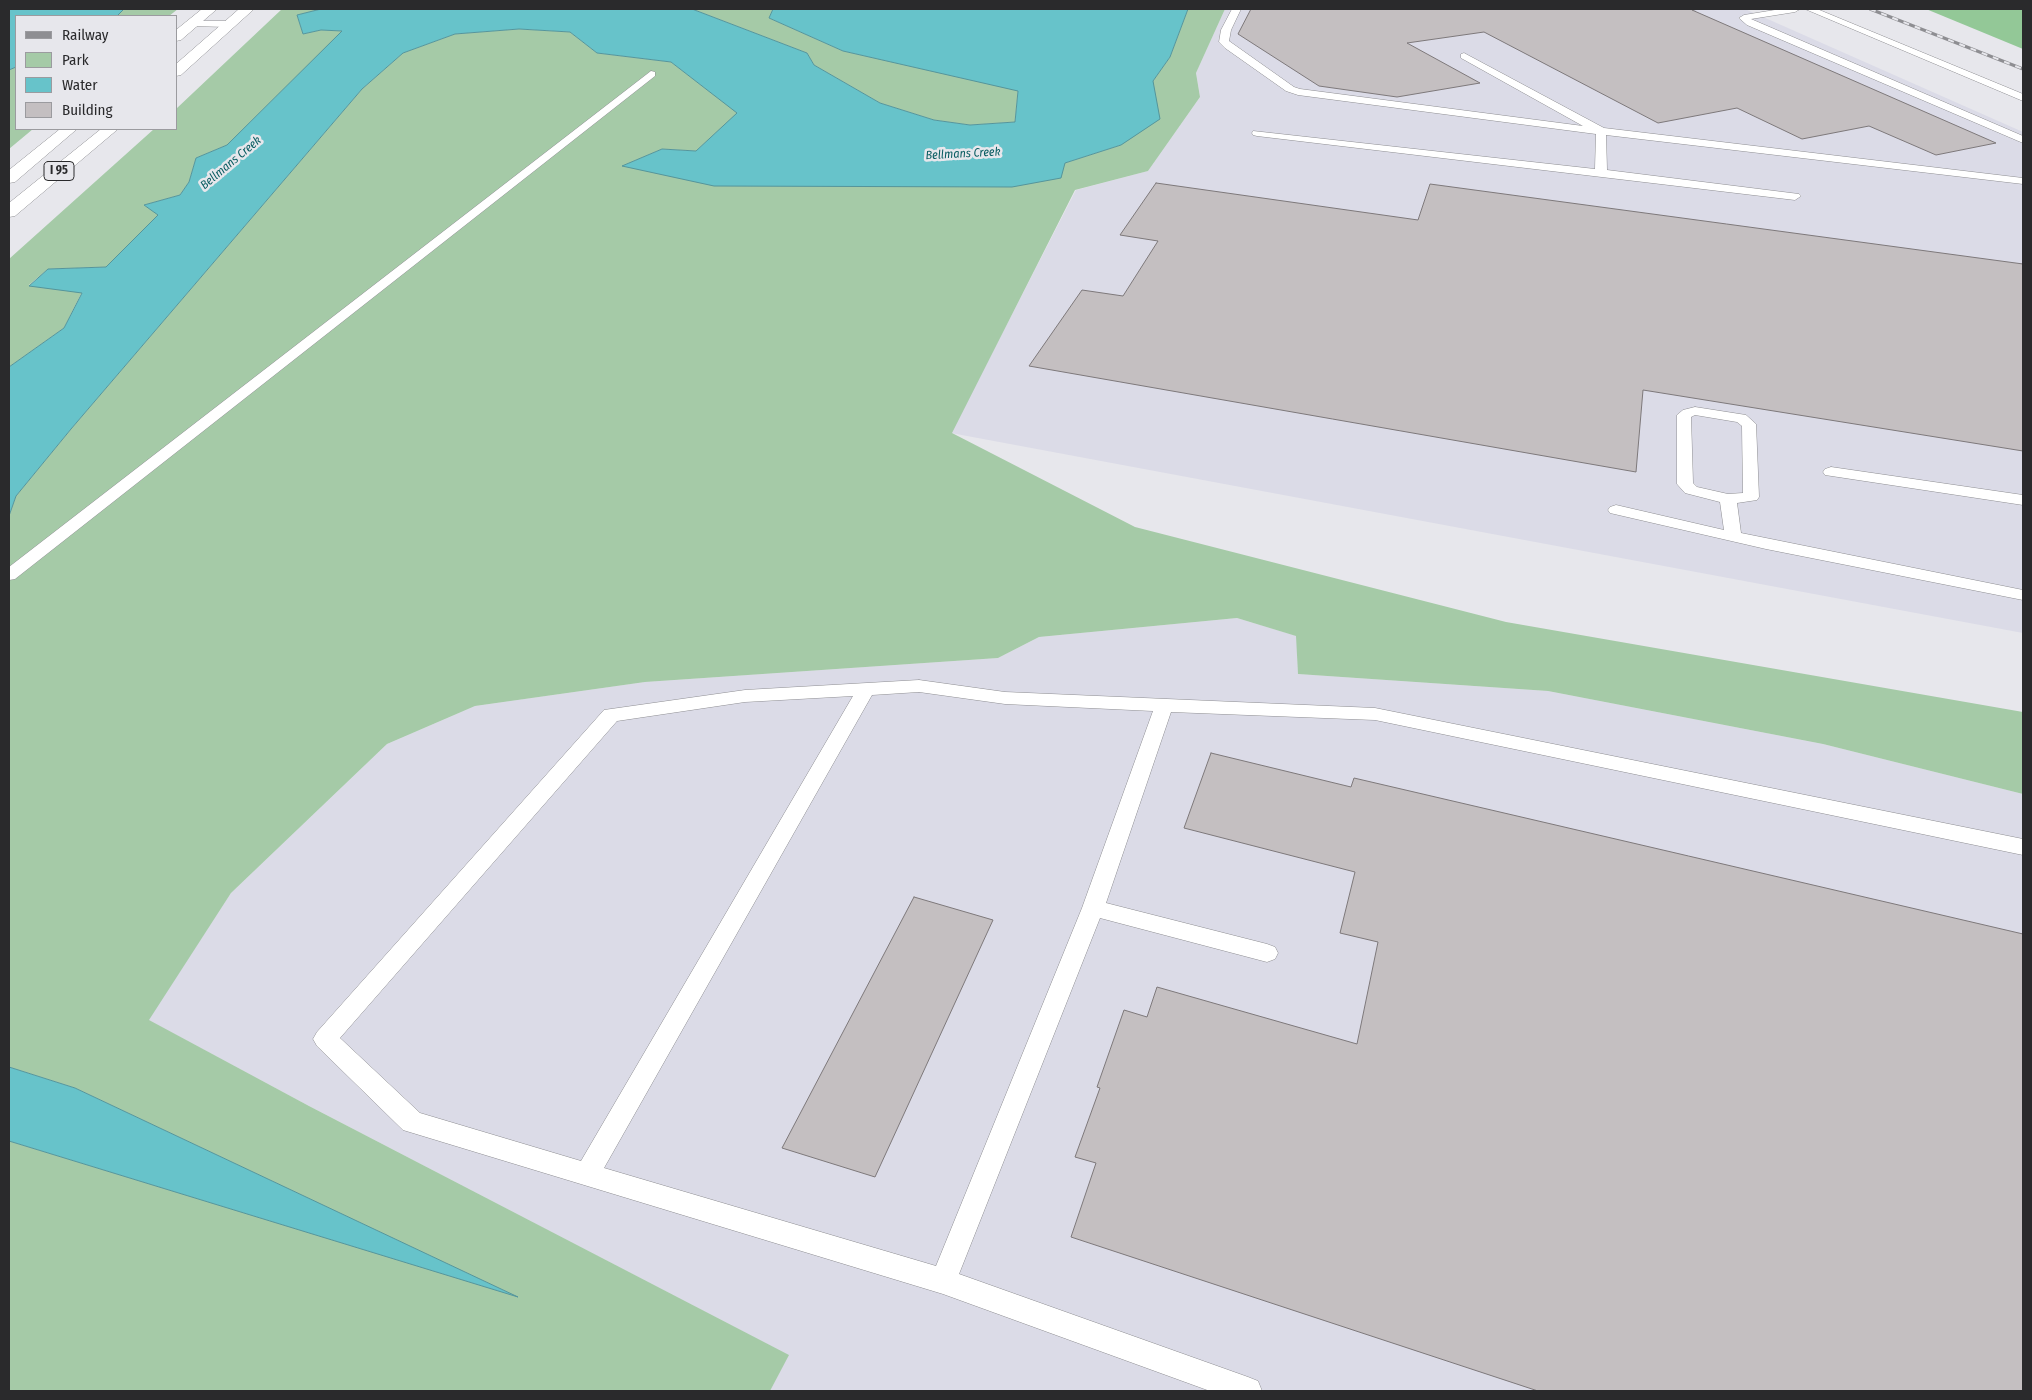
<!DOCTYPE html>
<html>
<head>
<meta charset="utf-8">
<style>
	body { margin:0 }
	#map { position:relative; width:2032px; height:1400px; overflow:hidden; background:#e7e7ec; font-family:"Fira Sans Condensed",sans-serif }
	canvas { display:block }
	.frame { position:absolute; inset:0; border:10px solid #2a2a2c; pointer-events:none }
	.legend { position:absolute; left:15px; top:15px; width:162px; height:115px; box-sizing:border-box; background:#e7e7ec; border:1px solid #9b9b9f; margin:0; padding:6px 9px; list-style:none; font-size:15px; color:#2a2a2c }
	.legend li { display:flex; align-items:center; gap:10px; height:25px }
	.legend b { width:25px; border:1px solid #9b9b9f }
</style>
</head>
<body>
<div id="map">
<canvas width="2032" height="1400"></canvas>
<div class="frame"></div>
<ul class="legend">
<li><b style="height:6px;background:#8e8e92"></b>Railway</li>
<li><b style="height:14px;background:#a5caa7"></b>Park</li>
<li><b style="height:14px;background:#67c3ca"></b>Water</li>
<li><b style="height:14px;background:#c4bfc1"></b>Building</li>
</ul>
</div>
<script>
const g = document.querySelector('canvas').getContext('2d');
g.lineJoin = 'round';
function paint(path, color) { g.fillStyle = color; g.fill(path, 'evenodd'); }
const shape = rows => new Path2D(rows.map(r => 'M' + r).join(''));
function stroke(path, color, width, dash) { g.strokeStyle = color; g.lineWidth = width; g.lineCap = dash ? 'butt' : 'round'; g.setLineDash(dash || []); g.stroke(path); }
function label(font, color, halo, rows, align = 'center') {
  g.font = font + ' "Fira Sans Condensed",sans-serif'; g.lineWidth = 5; g.setLineDash([]); g.textBaseline = 'middle'; g.strokeStyle = halo; g.fillStyle = color; for (const [text, x, y, turn = 0] of rows) {
    g.save(); g.translate(x, y); g.rotate((+turn || 0) * Math.PI / 180); g.textAlign = isNaN(turn) ? turn : align; if (halo) g.strokeText(text, 0, 0); g.fillText(text, 0, 0); g.restore();
  }
}
paint(shape([
	[1225,9,1745,9,2023,132,2023,633,951,433,1076,190,1148,171,1200,97,1196,73],
	[1237,618,1297,636,1298,674,1548,691,1823,744,2023,794,2023,1391,770,1391,788,1355,309,1106,148,1020,231,893,387,744,475,706,645,682,998,658,1039,637]
]), '#dbdbe7');
paint(shape([
	[124,9,178,9,169,16,117,16],
	[282,9,321,9,297,15,303,34,321,30,343,31,227,145,196,158,189,182,180,195,144,205,159,215,106,267,48,269,29,285,82,292,64,328,9,367,9,259,154,129,176,129,176,109],
	[692,9,773,9,769,18,843,51,1018,90,1015,122,970,125,934,120,880,103,814,65,807,53],
	[1188,9,1225,9,1196,73,1200,97,1148,171,1075,190,952,433,1135,527,1506,622,2023,712,2023,794,1823,744,1548,691,1298,674,1296,636,1237,618,1039,637,998,658,645,682,475,706,387,744,231,893,149,1020,309,1106,789,1355,770,1391,9,1391,9,1141,513,1295,75,1088,9,1067,9,516,16,496,71,429,362,89,403,53,455,34,519,29,570,32,597,53,671,62,738,113,696,151,662,149,623,166,1065,163,1121,145,1153,81,1170,57],
	[16,67,16,129,33,129,9,149,9,70]
]), '#a5caa7');
paint(shape([
	[1926,9,2023,9,2023,49]
]), '#93c897');
const water = shape([
	[9,9,124,9,117,16,16,16,16,67,9,70,9,9],
	[321,9,692,9,807,53,814,65,880,103,934,120,970,125,1015,122,1018,91,843,51,769,18,773,9,1188,9,1170,57,1153,81,1160,119,1121,145,1065,163,1061,178,1012,187,714,186,622,166,662,149,696,151,737,113,671,62,597,53,570,32,519,29,455,34,403,53,362,89,71,429,16,496,9,516,9,367,64,328,82,293,29,286,48,269,106,267,158,215,144,205,180,195,189,182,196,158,227,145,342,31,321,30,303,34,297,15,321,9],
	[9,1067,75,1088,518,1297,9,1141,9,1067]
]);
paint(water, '#67c3ca');
stroke(water, '#55959b', 1);
const building = shape([
	[1251,9,1701,9,1692,10,1996,143,1936,155,1869,126,1802,139,1737,108,1658,123,1484,32,1407,43,1480,83,1397,97,1319,86,1238,34,1251,9],
	[1156,183,1418,220,1430,184,2023,264,2023,451,1643,390,1636,472,1029,366,1082,290,1123,296,1158,241,1120,235,1156,183],
	[1211,753,1351,787,1354,778,2023,934,2023,1391,1538,1391,1071,1237,1096,1163,1075,1157,1100,1088,1097,1087,1124,1010,1147,1017,1157,987,1357,1044,1378,942,1340,933,1355,872,1184,828,1211,753],
	[914,897,993,920,875,1177,782,1148,914,897]
]);
paint(building, '#c4bfc1');
stroke(building, '#7e797b', 1);
const lane = shape([
	[1232,9,1241,9,1231,30,1229,41,1294,87,1300,89,1583,126,1461,58,1461,54,1464,53,1604,128,2023,178,2023,184,1606,135,1607,170,1799,194,1801,196,1795,200,1257,136,1253,135,1252,133,1253,131,1595,169,1596,134,1298,95,1286,91,1225,48,1219,42,1221,30,1232,9],
	[1781,9,1800,9,1795,12,1751,19,2023,136,2023,143,1747,25,1739,18,1744,15,1781,9],
	[1805,9,1817,9,2023,94,2023,101,1805,9],
	[191,21,229,21,234,24,229,27,188,26,188,22,191,21],
	[651,71,655,72,655,76,15,579,9,580,9,567,651,71],
	[1695,407,1746,415,1756,424,1759,497,1757,500,1737,503,1741,533,2023,590,2023,600,1766,549,1610,513,1608,510,1610,507,1616,505,1724,530,1720,502,1685,493,1677,484,1677,415,1683,410,1695,407],
	[1695,415,1737,422,1742,426,1743,493,1728,494,1697,487,1693,483,1691,417,1695,415],
	[1831,467,2023,495,2023,505,1825,475,1823,472,1825,469,1831,467],
	[919,680,1005,692,1375,708,2023,839,2023,855,1375,720,1171,712,1106,903,1267,944,1275,947,1278,953,1275,959,1267,962,1100,918,959,1274,1248,1377,1258,1381,1262,1391,1210,1391,943,1294,403,1130,317,1046,313,1039,317,1032,604,710,745,690,919,680],
	[919,692,1005,704,1153,711,1082,908,936,1266,604,1168,872,695,919,692],
	[853,696,581,1161,420,1113,340,1038,617,721,745,702,853,696]
]);
const highway = shape([
	[202,9,217,9,181,40,176,41,176,30,202,9],
	[239,9,254,9,181,75,176,76,176,64,239,9],
	[60,129,77,129,15,182,9,183,9,170,60,129],
	[101,129,118,129,15,216,9,217,9,203,101,129]
]);
stroke(lane, '#8f8f93', 1);
stroke(highway, '#8f8f93', 1);
paint(lane, '#fff');
paint(highway, '#fff');
const rail = shape([
	[1870,9,2023,69]
]);
stroke(rail, '#8e8e92', 3);
stroke(rail, '#e7e7ec', 2, [6]);
label('italic 12px', '#095c61', '#e7e7ec', [
	["Bellmans Creek",963,154,-3],
	["Bellmans Creek",231,163,-40]
]);
for (const [x, y, w] of [
	[59,171,30]
]) { const box = new Path2D(); box.roundRect(x - w / 2, y - 9.5, w, 19, 4); g.fillStyle = '#e7e7ec'; g.fill(box); stroke(box, '#2a2a2c', 1); }
label('bold 12px', '#2a2a2c', null, [
	["I 95",59,171]
]);
</script>
</body>
</html>
